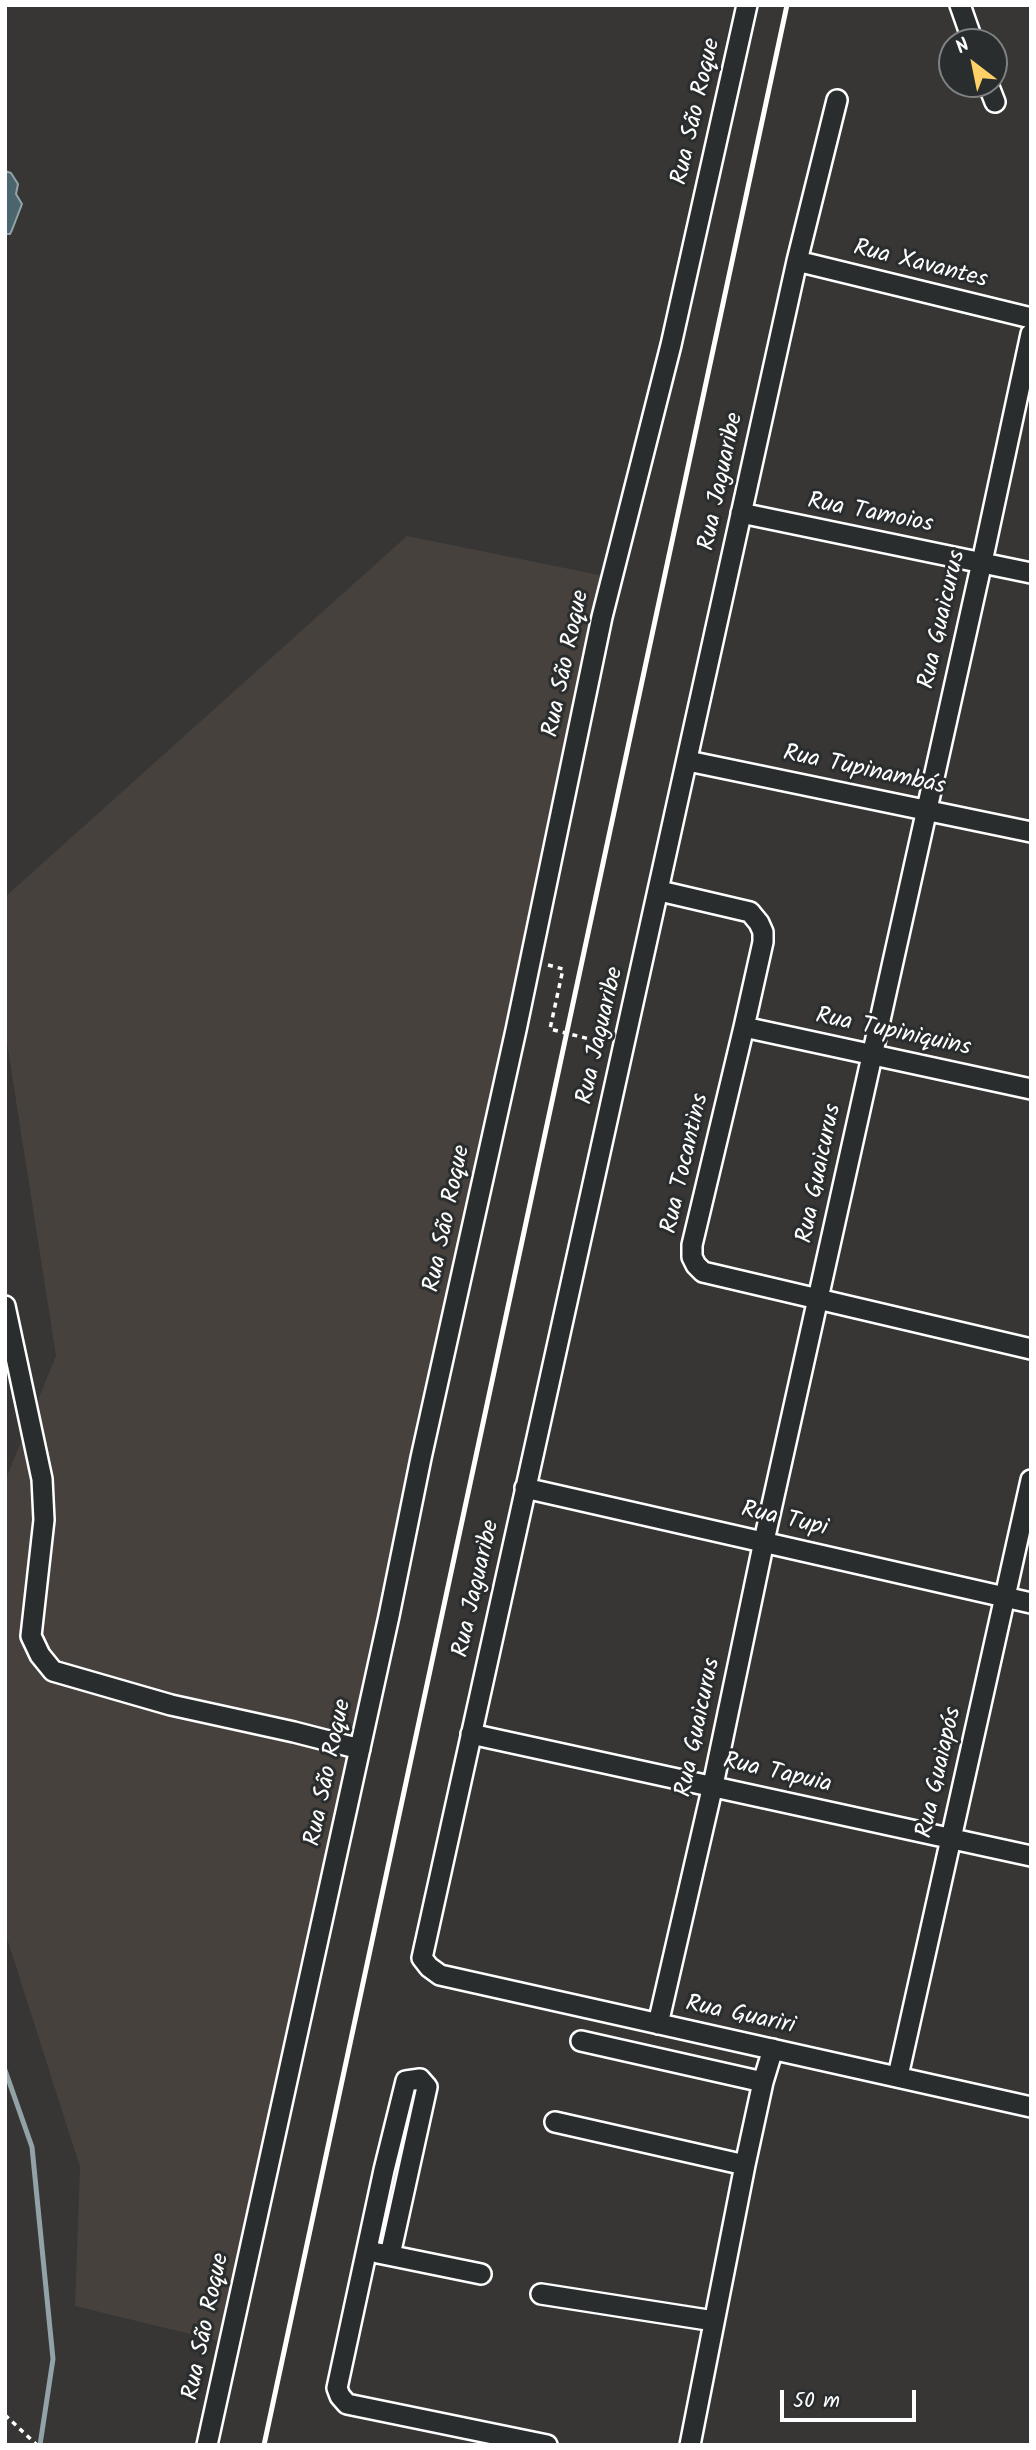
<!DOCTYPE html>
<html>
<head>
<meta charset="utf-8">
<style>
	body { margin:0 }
	#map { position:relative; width:1036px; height:2450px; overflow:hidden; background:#373635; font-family:Kalam,sans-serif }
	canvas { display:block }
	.frame { position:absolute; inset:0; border:7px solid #fff; pointer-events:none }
	.north { position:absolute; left:938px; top:28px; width:70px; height:70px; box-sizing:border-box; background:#2a2d2e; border:2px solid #7f8182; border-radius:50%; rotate:328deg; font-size:19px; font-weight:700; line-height:28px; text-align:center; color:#fff }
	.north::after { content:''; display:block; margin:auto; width:24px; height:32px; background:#ffd166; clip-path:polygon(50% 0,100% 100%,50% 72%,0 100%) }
	.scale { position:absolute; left:780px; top:2390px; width:136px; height:32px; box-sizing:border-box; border:4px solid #fff; border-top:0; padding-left:9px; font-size:21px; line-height:24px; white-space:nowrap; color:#fff; -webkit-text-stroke:5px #2a2d2e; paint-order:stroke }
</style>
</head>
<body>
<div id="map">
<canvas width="1036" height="2450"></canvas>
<div class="frame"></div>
<div class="north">N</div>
<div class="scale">50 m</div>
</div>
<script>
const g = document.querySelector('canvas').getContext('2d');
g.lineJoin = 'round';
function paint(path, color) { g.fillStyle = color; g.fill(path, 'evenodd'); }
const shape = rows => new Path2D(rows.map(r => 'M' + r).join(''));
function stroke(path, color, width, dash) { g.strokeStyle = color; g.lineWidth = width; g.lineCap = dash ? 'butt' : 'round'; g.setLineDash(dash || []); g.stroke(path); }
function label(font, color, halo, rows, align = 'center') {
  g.font = font + ' Kalam,sans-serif'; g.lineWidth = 6; g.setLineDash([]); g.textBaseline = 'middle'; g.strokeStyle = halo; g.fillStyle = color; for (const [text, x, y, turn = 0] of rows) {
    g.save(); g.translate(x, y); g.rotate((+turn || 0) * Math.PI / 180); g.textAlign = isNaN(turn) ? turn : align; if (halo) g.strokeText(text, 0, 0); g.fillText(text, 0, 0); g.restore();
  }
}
paint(shape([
	[407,536,609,577,223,2342,75,2306,80,2167,5,1932,5,1481,56,1356,5,1030,5,897]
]), '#46413d');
const water = shape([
	[5,171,11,173,18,184,16,194,22,204,12,230,10,234,5,234,5,171]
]);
paint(water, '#4a656e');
stroke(water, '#92a3a8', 2);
stroke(shape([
	[5,2070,32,2147,53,2359,40,2445]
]), '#92a3a8', 5);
const minor = shape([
	[960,5,973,42],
	[988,84,995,102],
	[837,100,797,261,422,1958,429,1967,440,1975,1031,2107],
	[797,261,1031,318],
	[741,513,1031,573],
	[688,761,1031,832],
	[660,891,750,912,759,923,763,932,763,942,744,1027,692,1245,692,1257,696,1265,703,1272,1031,1349],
	[744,1027,1031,1089],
	[5,1306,42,1479,44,1520,31,1636,40,1655,53,1671,171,1705,294,1732,360,1749],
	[525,1488,1031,1603],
	[471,1734,1031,1856],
	[658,2024,713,1785,764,1541,982,562,1031,334],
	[581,2041,763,2082],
	[898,2076,1031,1480],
	[555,2122,745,2165],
	[378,2253,481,2274],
	[390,2255,427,2087,420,2079,406,2081,384,2170,337,2388,340,2396,347,2404,547,2445],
	[541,2294,714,2321],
	[207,2445,389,1616,421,1458,516,1030,602,617,671,345,747,5],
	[690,2445,745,2165,763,2082,773,2049]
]);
stroke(minor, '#fff', 24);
stroke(shape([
	[548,965,563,969,550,1029,605,1043],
	[5,2415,37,2445]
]), '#fff', 3.5, [5, 5]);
stroke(minor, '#2a2d2e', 19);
stroke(shape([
	[264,2445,787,5]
]), '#fff', 5);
label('24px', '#fff', '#2a2d2e', [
	["Rua São Roque",698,112,-77],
	["Rua Xavantes",920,266,14],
	["Rua Jaguaribe",723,482,-78],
	["Rua Tamoios",870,515,11],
	["Rua Guaicurus",944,620,-77],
	["Rua São Roque",568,664,-78],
	["Rua Tupinambás",864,772,12],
	["Rua Tupiniquins",893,1034,12],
	["Rua Jaguaribe",602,1036,-77],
	["Rua Tocantins",687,1164,-77],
	["Rua Guaicurus",821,1174,-78],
	["Rua São Roque",449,1219,-78],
	["Rua Tupi",784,1521,13],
	["Rua Jaguaribe",478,1589,-77],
	["Rua Guaicurus",700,1728,-78],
	["Rua São Roque",330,1773,-78],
	["Rua Guaiapós",941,1773,-77],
	["Rua Tapuia",777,1775,13],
	["Rua Guariri",740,2017,12],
	["Rua São Roque",208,2327,-78]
]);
</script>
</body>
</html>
